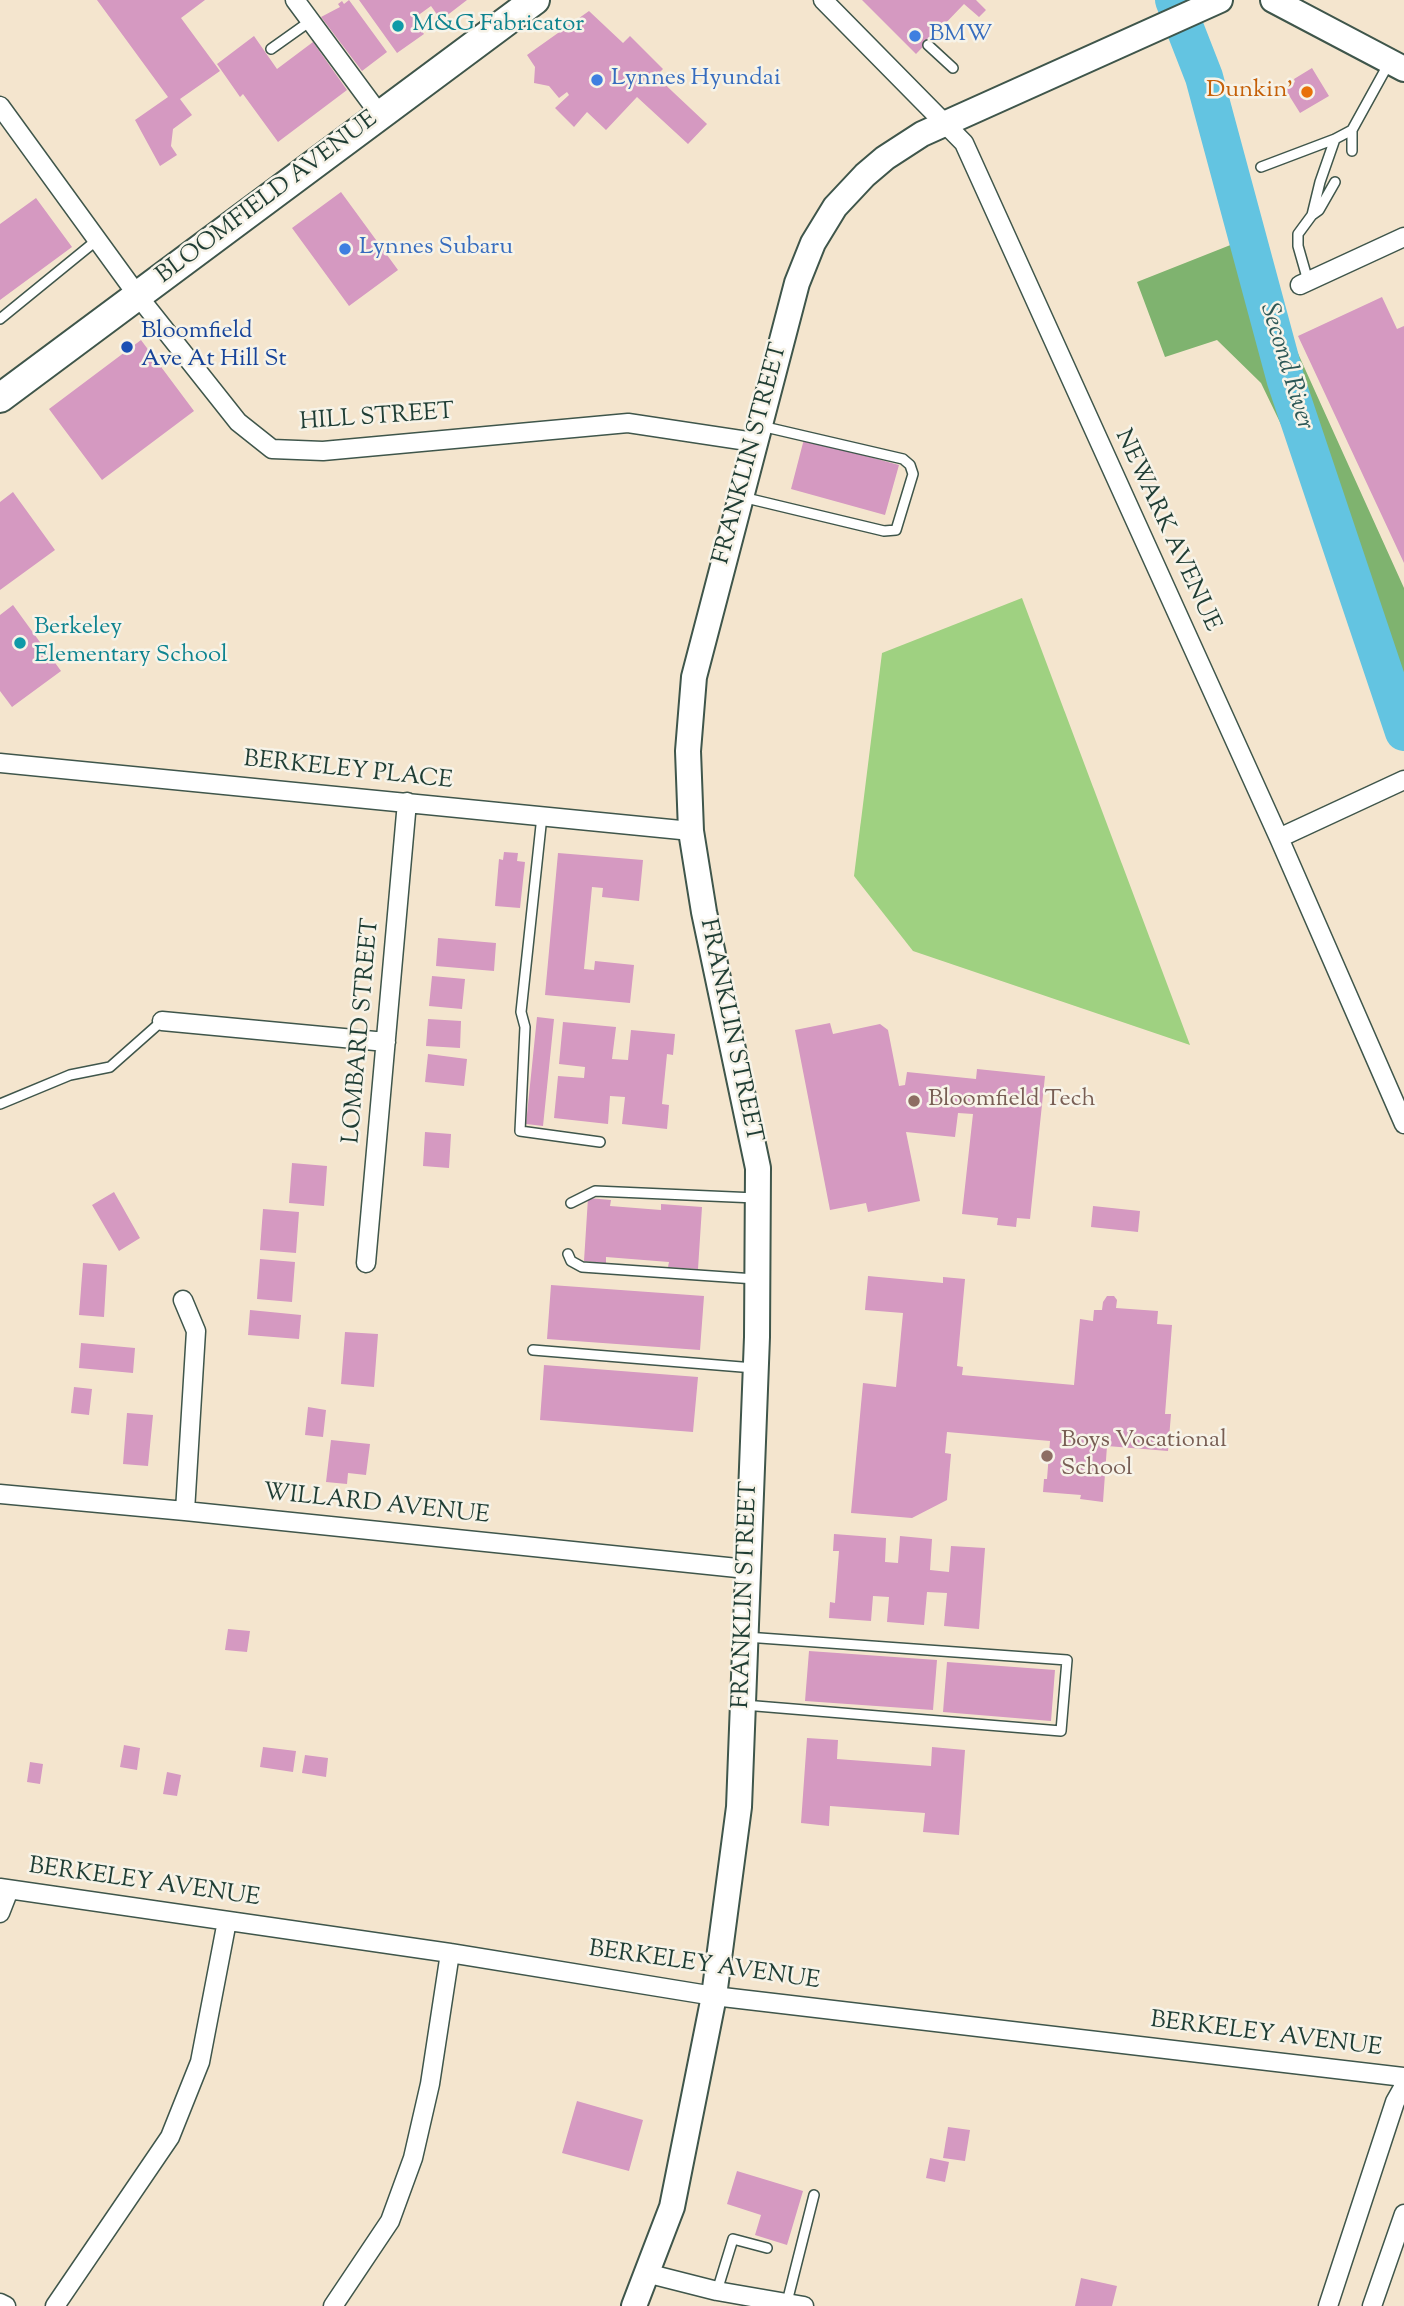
<!DOCTYPE html>
<html>
<head>
<meta charset="utf-8">
<style>
	body { margin:0 }
	canvas { display:block; background:#f4e5ce }
</style>
</head>
<body>
<canvas width="1404" height="2306"></canvas>
<script>
const g = document.querySelector('canvas').getContext('2d');
g.lineJoin = 'round';
function paint(path, color) { g.fillStyle = color; g.fill(path, 'evenodd'); }
const shape = rows => new Path2D(rows.map(r => 'M' + r).join(''));
function stroke(path, color, width, dash) { g.strokeStyle = color; g.lineWidth = width; g.lineCap = dash ? 'butt' : 'round'; g.setLineDash(dash || []); g.stroke(path); }
function label(font, color, halo, rows, align = 'center') {
  g.font = font + ' "Sorts Mill Goudy",serif'; g.lineWidth = 5; g.setLineDash([]); g.textBaseline = 'middle'; g.strokeStyle = halo; g.fillStyle = color; for (const [text, x, y, turn = 0] of rows) {
    g.save(); g.translate(x, y); g.rotate((+turn || 0) * Math.PI / 180); g.textAlign = isNaN(turn) ? turn : align; if (halo) g.strokeText(text, 0, 0); g.fillText(text, 0, 0); g.restore();
  }
}
paint(shape([
	[1022,598,1190,1045,913,951,854,876,882,653]
]), '#9fd181');
paint(shape([
	[1233,244,1296,349,1404,588,1404,732,1347,561,1261,383,1217,340,1165,357,1137,282]
]), '#7fb36f');
stroke(shape([
	[1174,0,1204,77,1286,381,1404,732]
]), '#63c4e1', 38);
paint(shape([
	[97,0,205,0,181,18,220,71,180,99,192,115,173,129,171,146,177,155,160,166,135,120,168,97],
	[349,0,387,52,362,71,321,17,340,7,338,4,342,1,344,4],
	[359,0,467,0,441,20,431,6,413,19,424,34,397,53],
	[862,0,976,0,986,10,979,17,964,4,916,54],
	[589,11,623,43,630,36,663,69,656,76,707,124,688,144,637,97,606,130,587,112,574,127,555,108,569,95,567,92,559,98,549,86,534,83,535,67,527,55],
	[254,36,277,69,313,42,347,90,278,142,243,94,240,97,217,64],
	[1312,68,1329,96,1300,113,1285,89,1295,82,1294,79],
	[341,192,398,270,349,306,292,228],
	[36,198,72,247,0,300,0,224],
	[1382,297,1397,329,1404,326,1404,563,1298,336],
	[141,340,194,411,102,480,49,409],
	[804,439,899,465,885,515,791,489],
	[13,492,55,550,0,590,0,502],
	[13,605,61,671,12,707,0,691,0,615],
	[504,852,518,853,517,861,525,862,520,908,495,906,499,859,503,860],
	[558,853,643,860,639,901,602,897,603,888,592,887,584,969,594,970,595,961,634,965,630,1003,545,995],
	[438,938,496,943,494,971,436,966],
	[432,976,465,979,462,1009,429,1006],
	[537,1017,554,1019,543,1126,526,1124],
	[428,1019,461,1021,460,1048,426,1046],
	[563,1022,616,1027,612,1059,628,1060,631,1030,675,1034,673,1055,667,1054,662,1104,669,1105,667,1129,622,1124,625,1097,610,1096,608,1124,554,1118,558,1076,584,1078,585,1067,559,1064],
	[830,1023,833,1034,880,1024,888,1030,899,1086,905,1085,907,1072,976,1079,977,1069,1045,1076,1030,1219,1017,1218,1016,1227,997,1225,998,1218,962,1214,973,1114,958,1113,955,1137,906,1132,920,1201,868,1212,866,1203,830,1210,795,1030],
	[428,1054,467,1059,464,1086,425,1082],
	[425,1132,451,1134,449,1168,423,1166],
	[292,1163,327,1166,324,1206,289,1203],
	[114,1192,140,1238,119,1251,92,1205],
	[588,1198,611,1200,610,1206,661,1210,661,1204,702,1207,698,1269,668,1267,669,1262,606,1257,606,1263,584,1261],
	[1093,1206,1140,1211,1138,1232,1091,1227],
	[263,1209,299,1212,296,1253,260,1250],
	[260,1259,295,1262,292,1302,257,1299],
	[83,1263,107,1265,104,1317,79,1315],
	[868,1276,943,1283,943,1277,965,1279,957,1366,963,1367,962,1375,1074,1385,1080,1319,1093,1321,1094,1310,1102,1310,1103,1302,1107,1296,1114,1296,1117,1300,1116,1308,1158,1311,1157,1324,1172,1325,1165,1414,1171,1414,1168,1451,1107,1446,1103,1502,1080,1499,1081,1495,1043,1492,1044,1479,1047,1479,1050,1441,947,1432,945,1453,951,1454,947,1500,912,1518,851,1513,863,1383,896,1387,903,1313,865,1310],
	[551,1285,704,1296,700,1350,547,1339],
	[250,1310,301,1315,299,1339,248,1335],
	[345,1332,378,1334,374,1387,341,1384],
	[81,1343,135,1348,133,1373,79,1368],
	[544,1365,698,1377,693,1432,540,1420],
	[74,1387,92,1389,89,1415,71,1413],
	[308,1407,326,1410,323,1437,305,1435],
	[127,1413,153,1415,148,1466,123,1464],
	[331,1440,370,1444,366,1475,348,1473,347,1484,326,1482],
	[834,1534,886,1538,885,1562,898,1563,900,1536,932,1539,930,1570,949,1572,951,1546,985,1548,979,1629,944,1626,947,1593,927,1592,924,1625,887,1622,889,1597,873,1596,871,1621,829,1618,830,1602,835,1603,839,1551,833,1551],
	[228,1629,250,1631,247,1652,225,1650],
	[809,1651,937,1660,933,1710,805,1701],
	[947,1662,1055,1670,1051,1721,943,1712],
	[807,1738,838,1740,837,1759,931,1766,932,1747,965,1750,959,1835,923,1832,925,1813,830,1806,829,1826,801,1823],
	[124,1745,140,1748,137,1770,120,1767],
	[263,1747,296,1751,293,1772,260,1767],
	[305,1755,328,1758,326,1777,302,1773],
	[30,1762,43,1764,40,1784,27,1782],
	[167,1772,181,1775,177,1796,163,1794],
	[577,2101,643,2120,629,2171,562,2153],
	[948,2127,970,2130,965,2161,943,2158],
	[930,2158,949,2162,945,2182,926,2178],
	[737,2171,803,2191,787,2245,755,2235,761,2215,727,2204],
	[1081,2278,1117,2286,1112,2306,1075,2306]
]), '#d599c1');
const lane = shape([
	[928,45,953,68],
	[271,49,309,22],
	[1352,151,1352,130],
	[1261,167,1335,139,1352,130,1389,63],
	[1312,215,1320,182,1335,139],
	[1308,281,1298,246,1298,234,1312,215,1319,210,1335,182],
	[0,319,97,240],
	[742,497,884,531,896,530,913,474,910,465,903,459,761,426],
	[542,816,521,1012,525,1027,520,1131,600,1142],
	[0,1104,70,1075,110,1067,162,1021],
	[571,1203,595,1191,756,1198],
	[568,1254,571,1261,582,1267,755,1279],
	[533,1350,754,1368],
	[744,1705,1061,1731,1067,1660,746,1637],
	[717,2291,733,2239,767,2248],
	[787,2302,814,2195]
]);
const street = shape([
	[295,0,380,115],
	[823,0,964,143,1279,838,1404,1124],
	[0,106,138,296,238,422,272,449,323,451,628,423,754,442],
	[1300,285,1404,237],
	[0,763,691,831],
	[1279,838,1404,780],
	[162,1021,386,1042],
	[366,1263,407,802],
	[183,1300,196,1331,185,1511],
	[0,1494,185,1511,747,1569],
	[0,1888,450,1953,714,1996,1404,2077],
	[0,1913,9,1890],
	[646,2273,717,2291,804,2306],
	[0,2303,6,2306],
	[55,2306,170,2137,200,2062,227,1921],
	[333,2306,390,2221,413,2158,430,2084,450,1953],
	[1328,2306,1395,2102,1404,2086],
	[1372,2306,1404,2214]
]);
const secondary = shape([
	[1273,0,1404,69],
	[634,2306,672,2207,714,1996,739,1807,757,1337,758,1168,704,912,691,831,688,751,694,677,797,283,813,243,835,207,865,175,885,158,922,134,1220,0]
]);
const primary = shape([
	[0,398,535,0]
]);
stroke(lane, '#3f564b', 12);
stroke(street, '#3f564b', 21);
stroke(secondary, '#3f564b', 28);
stroke(primary, '#3f564b', 32);
stroke(lane, '#fff', 9);
stroke(street, '#fff', 18);
stroke(secondary, '#fff', 24);
stroke(primary, '#fff', 28);
for (const [x, y, r, color] of [
	[398,26,7,"#0f9aa8"],
	[915,36,7,"#3f7fe0"],
	[597,80,7,"#3f7fe0"],
	[1307,92,7,"#e8710a"],
	[345,249,7,"#3f7fe0"],
	[127,347,7,"#1a4fb4"],
	[20,643,7,"#0f9aa8"],
	[914,1101,7,"#8d6e63"],
	[1047,1456,7,"#8d6e63"]
]) { const dot = new Path2D(); dot.arc(x, y, r, 0, 2 * Math.PI); g.fillStyle = color; g.fill(dot); stroke(dot, '#f7f3e8', 2.5); }
label('24px', '#0d838f', '#f7f3e8', [
	["M&G Fabricator",412,26],
	["Berkeley",34,629],
	["Elementary School",34,657]
], 'left');
label('24px', '#366cbe', '#f7f3e8', [
	["BMW",929,36],
	["Lynnes Hyundai",611,80],
	["Lynnes Subaru",359,249]
], 'left');
label('24px', '#c56008', '#f7f3e8', [
	["Dunkin'",1293,92]
], 'right');
label('24px', '#1f3d34', '#f7f3e8', [
	["BLOOMFIELD AVENUE",268,199,-37],
	["HILL STREET",377,419,-4],
	["FRANKLIN STREET",752,454,-75],
	["NEWARK AVENUE",1166,531,65],
	["BERKELEY PLACE",348,772,6],
	["LOMBARD STREET",363,1031,-85],
	["FRANKLIN STREET",729,1031,78],
	["WILLARD AVENUE",376,1506,6],
	["FRANKLIN STREET",747,1595,-88],
	["BERKELEY AVENUE",144,1884,8],
	["BERKELEY AVENUE",704,1967,8],
	["BERKELEY AVENUE",1266,2036,7]
]);
label('24px', '#164399', '#f7f3e8', [
	["Bloomfield",141,333],
	["Ave At Hill St",141,361]
], 'left');
label('24px', '#785e54', '#f7f3e8', [
	["Bloomfield Tech",928,1101],
	["Boys Vocational",1061,1442],
	["School",1061,1470]
], 'left');
label('italic 26px', '#2d5857', '#f7f3e8', [
	["Second River",1285,367,73]
]);
</script>
</body>
</html>
